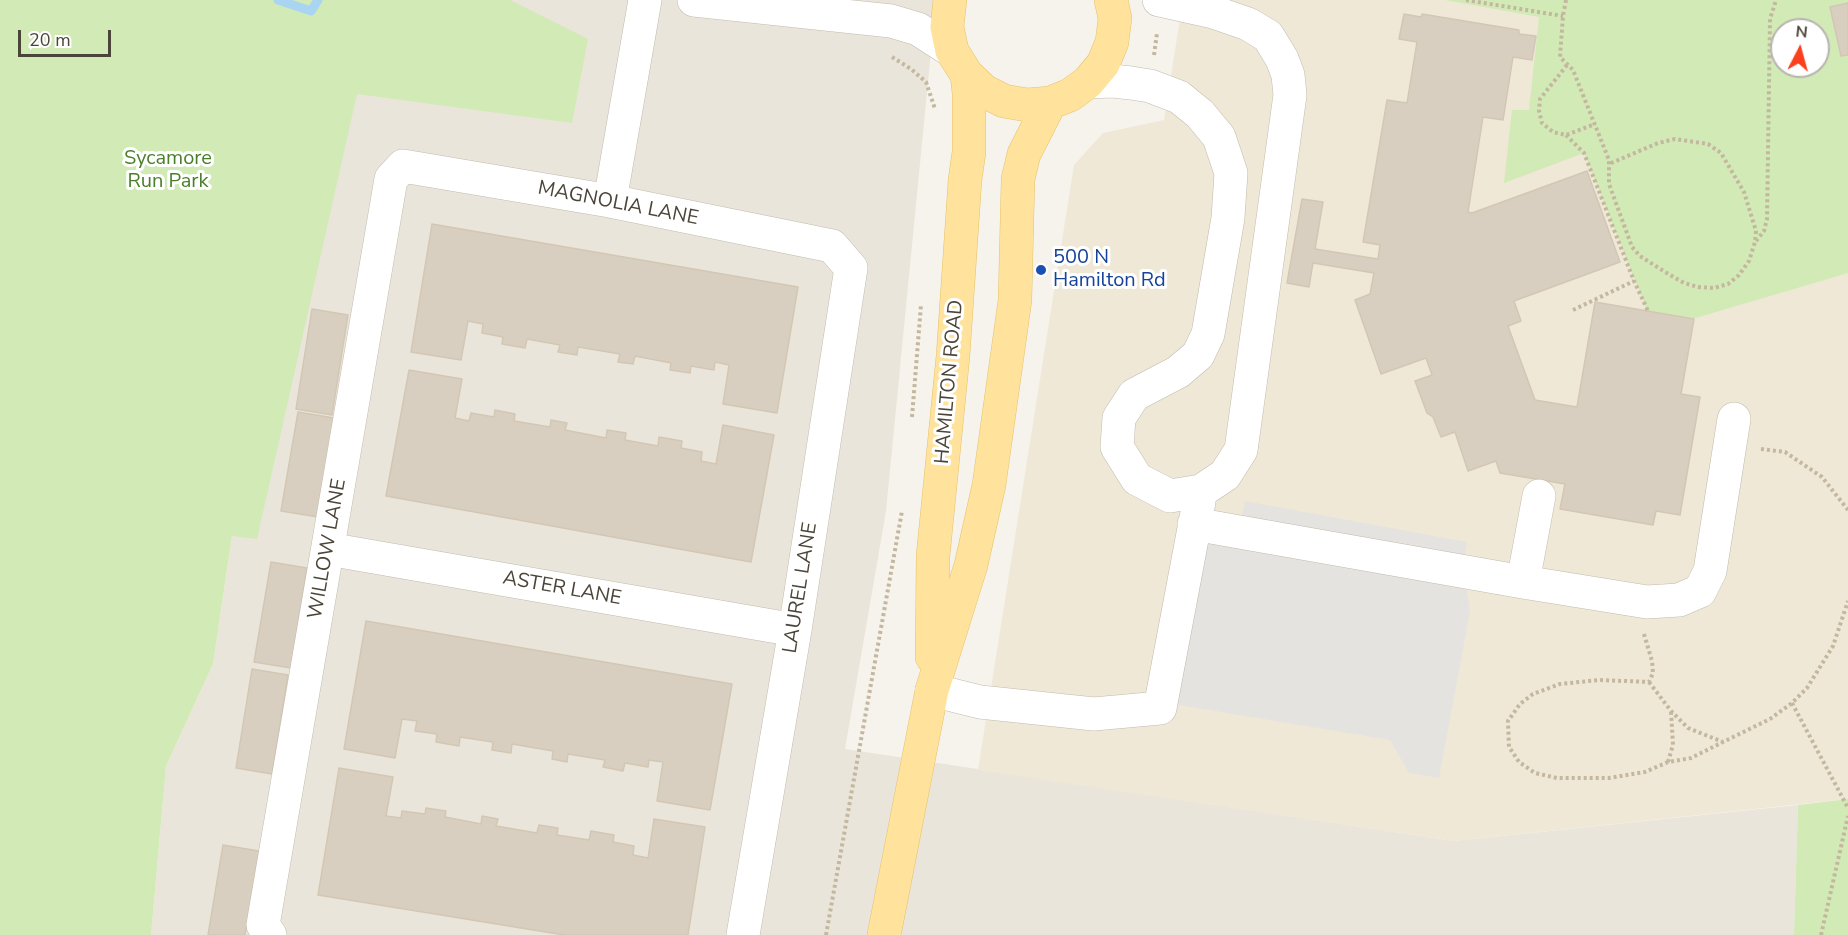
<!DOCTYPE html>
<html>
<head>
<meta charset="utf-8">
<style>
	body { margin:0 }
	#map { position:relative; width:1848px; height:935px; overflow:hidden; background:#f6f3ec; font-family:"Nunito Sans",sans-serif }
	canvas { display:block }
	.north { position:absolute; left:1770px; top:18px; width:60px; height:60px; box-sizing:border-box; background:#fff; border:2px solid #b7b4b0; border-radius:50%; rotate:6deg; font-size:16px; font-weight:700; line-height:24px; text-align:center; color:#4b4439 }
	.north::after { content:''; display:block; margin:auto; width:21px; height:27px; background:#fc3f1d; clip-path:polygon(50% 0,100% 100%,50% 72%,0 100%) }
	.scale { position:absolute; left:18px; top:30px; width:93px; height:27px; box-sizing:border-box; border:3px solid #4b4439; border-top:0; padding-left:8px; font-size:18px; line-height:21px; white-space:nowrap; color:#4b4439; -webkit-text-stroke:4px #fff; paint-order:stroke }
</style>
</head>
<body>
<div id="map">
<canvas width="1848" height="935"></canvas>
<div class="north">N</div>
<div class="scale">20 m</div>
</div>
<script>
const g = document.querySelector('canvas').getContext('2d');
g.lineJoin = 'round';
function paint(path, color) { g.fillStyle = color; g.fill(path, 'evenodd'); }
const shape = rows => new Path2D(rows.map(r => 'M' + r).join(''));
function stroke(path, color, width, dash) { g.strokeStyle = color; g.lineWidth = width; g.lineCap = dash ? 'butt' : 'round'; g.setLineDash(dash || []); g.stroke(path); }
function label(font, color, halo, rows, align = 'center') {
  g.font = font + ' "Nunito Sans",sans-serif'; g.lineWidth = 6; g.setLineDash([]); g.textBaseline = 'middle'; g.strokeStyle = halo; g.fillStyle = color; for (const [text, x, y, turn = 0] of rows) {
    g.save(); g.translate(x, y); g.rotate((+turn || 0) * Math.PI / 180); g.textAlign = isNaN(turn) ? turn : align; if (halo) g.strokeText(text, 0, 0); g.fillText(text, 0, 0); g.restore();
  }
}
paint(shape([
	[423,0,936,0,886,511,845,749,1454,841,1798,805,1794,935,151,935,166,766,213,664,300,81]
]), '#eae5da');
paint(shape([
	[1183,0,1848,0,1848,799,1454,841,978,770,1074,165,1103,133,1164,120],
	[1782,30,1818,30,1818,66,1782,66]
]), '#efe8d6');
paint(shape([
	[0,0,510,0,588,39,572,123,357,94,257,539,232,536,213,664,166,766,151,935,0,935],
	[1445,0,1848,0,1848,273,1655,330,1584,153,1504,183,1512,110,1529,110,1539,17],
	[1782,30,1818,30,1818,66,1782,66],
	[1848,799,1848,935,1794,935,1798,805]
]), '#d2eab5');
paint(shape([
	[1245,501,1467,542,1463,567,1470,611,1439,778,1409,773,1390,740,1173,704,1205,526,1239,531]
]), '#e5e3e0');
stroke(shape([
	[278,0,311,11,318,0]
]), '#a9d4f2', 9);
const building = shape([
	[1848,3,1848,55,1841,56,1830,7,1848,3],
	[1404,14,1421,17,1422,14,1519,30,1519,34,1536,36,1532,60,1513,57,1503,120,1483,117,1468,212,1472,213,1587,171,1620,262,1514,301,1521,321,1508,326,1535,400,1577,407,1595,302,1694,319,1681,394,1700,397,1680,515,1656,511,1653,525,1560,509,1565,484,1500,473,1496,461,1468,471,1455,432,1441,437,1433,417,1427,413,1415,381,1432,375,1426,358,1381,374,1355,300,1370,294,1374,273,1313,263,1309,287,1287,283,1302,199,1323,202,1315,249,1378,259,1380,245,1363,242,1387,100,1407,103,1417,42,1399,39,1404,14],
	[432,224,798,287,777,413,723,404,729,365,715,362,714,370,691,366,690,373,670,370,671,363,635,356,633,364,618,362,620,354,578,347,577,355,558,352,560,345,527,339,525,348,502,344,503,337,482,333,483,324,468,321,461,360,411,352,432,224],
	[312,309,348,315,332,415,296,409,312,309],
	[409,370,462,379,455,418,469,421,471,413,494,417,495,410,515,414,514,421,550,427,551,420,567,423,565,430,606,438,607,430,626,433,625,440,658,446,659,437,682,441,681,448,702,452,701,461,716,464,723,425,774,435,751,562,386,496,409,370],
	[298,412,334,418,318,517,281,511,298,412],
	[271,562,307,568,291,668,254,662,271,562],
	[366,621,732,684,710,810,657,801,663,762,649,760,648,767,625,763,623,771,603,767,605,760,568,754,567,762,552,759,553,751,512,744,511,753,492,750,493,742,460,737,459,746,436,742,437,734,415,731,417,721,402,719,395,758,344,749,366,621],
	[252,669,288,675,272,774,236,768,252,669],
	[339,768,393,777,386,816,401,818,402,811,425,814,426,808,446,811,445,817,481,824,482,816,498,819,496,826,537,833,539,825,558,828,557,835,589,840,591,831,614,835,613,842,634,846,633,855,648,858,654,819,705,827,688,935,564,935,318,895,339,768],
	[223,845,259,851,245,935,208,935,223,845]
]);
paint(building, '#d8cfc1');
stroke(building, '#d3c7b4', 1.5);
const minor = shape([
	[694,0,891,21,918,29,952,51],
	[1088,82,1112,81,1131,83,1150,86,1179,97,1200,114,1219,137,1231,173,1228,218,1208,334,1198,355,1178,372,1134,395,1119,418,1117,447,1137,479,1170,496,1201,491,1225,475,1241,450,1290,95,1288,75,1282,59,1268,36,1248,24,1213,12,1159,0],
	[610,201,645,0],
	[1194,524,1523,582,1647,602,1679,600,1700,591,1710,571,1734,419],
	[328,549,795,630],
	[1523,582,1539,496],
	[932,690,980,702,1094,714,1160,708,1199,502],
	[270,935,263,925,391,179,403,166,610,201,832,246,851,268,795,630,743,935]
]);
const major = shape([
	[950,0,947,27,952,51,967,75,984,91,1004,101,1027,105,1050,103,1070,95,1088,82,1103,64,1112,42,1115,18,1111,0],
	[932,657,933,556,953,356,965,180,969,152,969,93,967,75],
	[884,935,932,690,971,565,989,485,1015,300,1018,179,1024,154,1050,103]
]);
stroke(minor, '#c2bbae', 34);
stroke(major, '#e6c16a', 34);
stroke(shape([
	[1466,0,1563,16],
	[1566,0,1563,16,1560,57,1573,70,1609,160,1609,184,1632,247,1640,256,1665,272,1684,283,1698,287,1714,288,1728,284,1739,275,1749,261,1755,242,1756,231,1744,192,1721,153,1708,144,1675,139,1658,143,1609,164],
	[1154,55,1157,33],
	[892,57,911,69,926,82,935,109],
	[1567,65,1540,99,1539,111,1542,123,1553,132,1566,135,1595,124],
	[1566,135,1584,153,1634,281,1648,311],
	[1756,241,1764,231,1767,219,1770,19,1776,0],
	[1573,310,1634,281],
	[912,417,921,305],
	[1761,449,1785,452,1822,477,1848,510],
	[1644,634,1652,661,1653,673,1649,682,1599,680,1560,684,1533,694,1520,704,1508,721,1509,747,1519,762,1535,773,1557,778,1609,778,1645,772,1668,762,1691,758,1723,742,1770,719,1792,703,1807,688,1833,646,1848,601],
	[1649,682,1671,711,1688,728,1723,742],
	[1792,703,1848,808],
	[1668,762,1673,745,1671,711],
	[826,935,902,511],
	[1821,935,1848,816]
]), '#c4b79f', 4, [3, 3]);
stroke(minor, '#fff', 33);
stroke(major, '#ffe39c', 33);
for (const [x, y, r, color] of [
	[1041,270,6,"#1a4fb4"]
]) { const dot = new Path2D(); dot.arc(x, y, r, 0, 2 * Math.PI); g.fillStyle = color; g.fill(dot); stroke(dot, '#fff', 2); }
label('20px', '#4a7f2a', '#fff', [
	["Sycamore",168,159],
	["Run Park",168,182]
]);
label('20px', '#4b4439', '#fff', [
	["MAGNOLIA LANE",618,204,11],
	["HAMILTON ROAD",950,382,-85],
	["WILLOW LANE",328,549,-80],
	["LAUREL LANE",801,588,-81],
	["ASTER LANE",562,589,10]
]);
label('20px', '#164399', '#fff', [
	["500 N",1053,258],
	["Hamilton Rd",1053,281]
], 'left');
</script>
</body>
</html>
